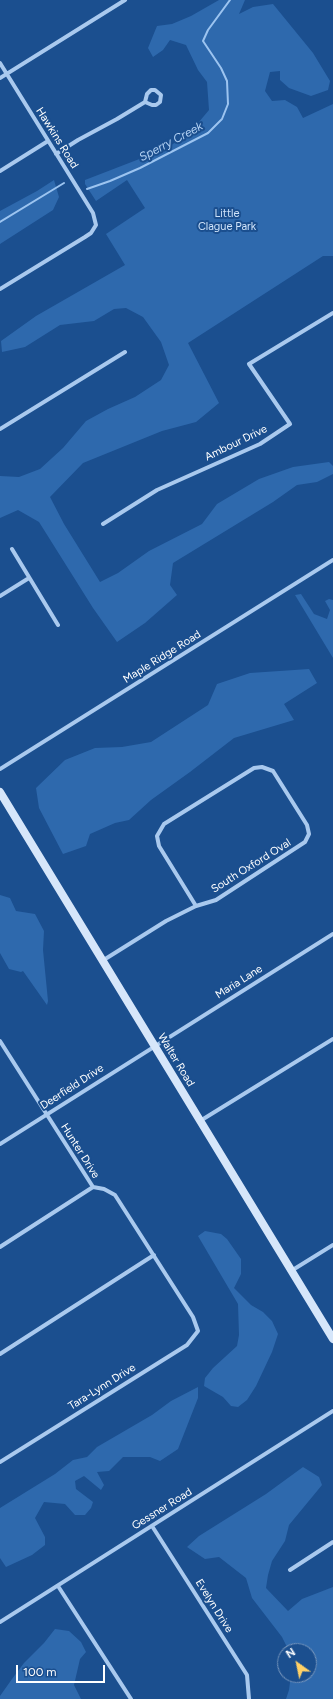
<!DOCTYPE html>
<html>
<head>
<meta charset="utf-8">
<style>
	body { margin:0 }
	#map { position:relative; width:333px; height:1699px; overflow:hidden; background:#1b4f8f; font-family:Figtree,sans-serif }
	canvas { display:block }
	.north { position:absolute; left:277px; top:1643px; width:40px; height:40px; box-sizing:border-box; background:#1b4f8f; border:1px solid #7695bc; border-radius:50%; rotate:327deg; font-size:11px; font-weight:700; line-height:16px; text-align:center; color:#fff }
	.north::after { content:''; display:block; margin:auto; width:14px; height:18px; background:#ffd166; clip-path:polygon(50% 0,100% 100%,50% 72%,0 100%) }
	.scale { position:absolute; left:16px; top:1665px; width:89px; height:18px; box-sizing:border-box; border:2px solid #fff; border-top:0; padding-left:5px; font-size:12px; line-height:14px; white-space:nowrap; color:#fff; -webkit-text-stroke:3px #1b4f8f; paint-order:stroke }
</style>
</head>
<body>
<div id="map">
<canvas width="333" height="1699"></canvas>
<div class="north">N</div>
<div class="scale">100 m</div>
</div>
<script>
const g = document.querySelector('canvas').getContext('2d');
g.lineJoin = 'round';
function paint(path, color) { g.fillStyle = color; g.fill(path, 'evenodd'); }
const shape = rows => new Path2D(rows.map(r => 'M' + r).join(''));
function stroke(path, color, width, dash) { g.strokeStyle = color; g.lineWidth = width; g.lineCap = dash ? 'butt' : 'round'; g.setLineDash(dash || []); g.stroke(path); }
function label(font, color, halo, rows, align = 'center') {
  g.font = font + ' Figtree,sans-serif'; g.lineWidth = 4; g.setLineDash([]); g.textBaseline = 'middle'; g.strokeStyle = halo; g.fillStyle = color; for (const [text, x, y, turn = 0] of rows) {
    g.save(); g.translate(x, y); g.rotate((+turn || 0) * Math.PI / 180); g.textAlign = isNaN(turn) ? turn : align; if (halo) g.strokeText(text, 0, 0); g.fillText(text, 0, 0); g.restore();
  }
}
paint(shape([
	[219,0,245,0,239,14,253,7,273,4,313,53,330,81,328,90,311,96,289,88,280,80,280,71,270,72,265,91,272,101,285,100,297,107,303,118,333,104,333,256,323,256,188,343,219,403,196,422,162,431,83,463,50,497,64,524,100,582,118,573,149,551,202,524,217,504,259,479,293,467,329,462,333,466,333,474,317,482,297,485,273,502,173,563,170,585,177,595,145,623,117,642,93,608,39,522,18,510,0,518,0,476,19,477,40,469,63,448,86,421,108,409,135,397,161,380,169,365,161,342,143,317,126,308,114,309,94,321,60,325,25,347,2,352,1,341,36,316,125,265,106,234,145,208,127,180,96,201,85,184,85,180,142,158,156,154,188,135,209,110,207,82,198,70,186,45,170,40,163,50,153,57,148,48,157,26,172,24,191,16],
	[54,180,59,197,53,210,0,244,0,211,37,191],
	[301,594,314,614,327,619,330,610,325,601,329,599,333,600,333,658,295,595],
	[309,669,317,683,284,704,294,720,234,738,190,772,151,800,129,820,115,823,90,834,86,846,63,854,39,808,36,788,65,760,95,748,122,747,151,742,208,705,217,684,250,673],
	[0,895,10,898,16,911,35,914,44,931,43,950,48,1001,47,1005,23,971,21,972,9,969,0,953],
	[205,1231,221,1234,227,1239,241,1259,241,1274,234,1288,251,1305,263,1312,272,1321,278,1334,272,1352,256,1386,247,1400,238,1407,231,1406,223,1397,204,1386,205,1378,213,1368,237,1346,239,1335,238,1304,198,1236],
	[198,1387,198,1398,178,1449,160,1461,150,1457,123,1457,109,1471,97,1472,104,1485,101,1490,84,1476,75,1481,76,1489,93,1502,91,1508,85,1515,75,1515,65,1504,44,1502,35,1518,45,1537,45,1545,32,1555,6,1567,0,1558,0,1508,55,1474,73,1460,87,1457,97,1447,152,1415,171,1401],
	[303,1467,319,1477,322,1485,289,1525,285,1541,272,1561,268,1575,266,1588,288,1611,302,1599,333,1587,333,1699,286,1699,289,1690,291,1675,309,1675,309,1651,289,1651,282,1637,252,1598,246,1578,219,1557,205,1559,187,1547,199,1536,266,1494],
	[55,1629,69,1631,81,1642,86,1652,80,1659,74,1685,81,1699,0,1699,0,1696,12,1679,24,1663,44,1643]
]), '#2e69ad');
stroke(shape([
	[87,189,110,181,140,168,208,133,222,119,228,104,227,81,221,68,203,41,208,30,230,0],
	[0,222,64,183]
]), '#9cc4f0', 2);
stroke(shape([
	[0,63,93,213,96,225,91,233,85,237,0,289],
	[0,78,125,0],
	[56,154,78,140,117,119,145,102,147,94,151,90,155,90,161,95,160,102,156,105,152,105,145,102],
	[0,171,48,141],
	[0,429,125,352],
	[103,524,157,490,260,444,290,424,249,364,333,313],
	[12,549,58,625],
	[0,596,29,578],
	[0,769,333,560],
	[102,961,166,921,196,906,216,900,305,842,309,834,307,825,273,771,262,767,254,768,164,824,157,836,159,846,196,906],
	[0,1041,93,1187,104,1189,115,1195,193,1317,198,1331,187,1345,0,1462],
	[200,1121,333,1039],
	[0,1144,333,934],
	[0,1247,93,1187],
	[291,1271,333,1245],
	[0,1354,154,1255],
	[152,1526,247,1675,249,1699],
	[290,1570,333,1542],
	[58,1586,131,1699],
	[0,1622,333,1411]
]), '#a9c9ee', 4);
stroke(shape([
	[0,792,333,1339]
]), '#d6e6fa', 8);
label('11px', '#fff', '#1b4f8f', [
	["Hawkins Road",57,138,58],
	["Ambour Drive",236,443,-26],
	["Maple Ridge Road",162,657,-32],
	["South Oxford Oval",251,866,-32],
	["Maria Lane",239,982,-32],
	["Walter Road",176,1060,59],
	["Deerfield Drive",72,1087,-33],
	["Hunter Drive",80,1151,58],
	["Tara-Lynn Drive",102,1387,-32],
	["Gessner Road",162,1509,-32],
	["Evelyn Drive",214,1606,58]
]);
label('11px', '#cfe3fa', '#1b4f8f', [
	["Little",227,214],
	["Clague Park",227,227]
]);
label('italic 12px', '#b5d3f5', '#1b4f8f', [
	["Sperry Creek",171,142,-28]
]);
</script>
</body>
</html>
